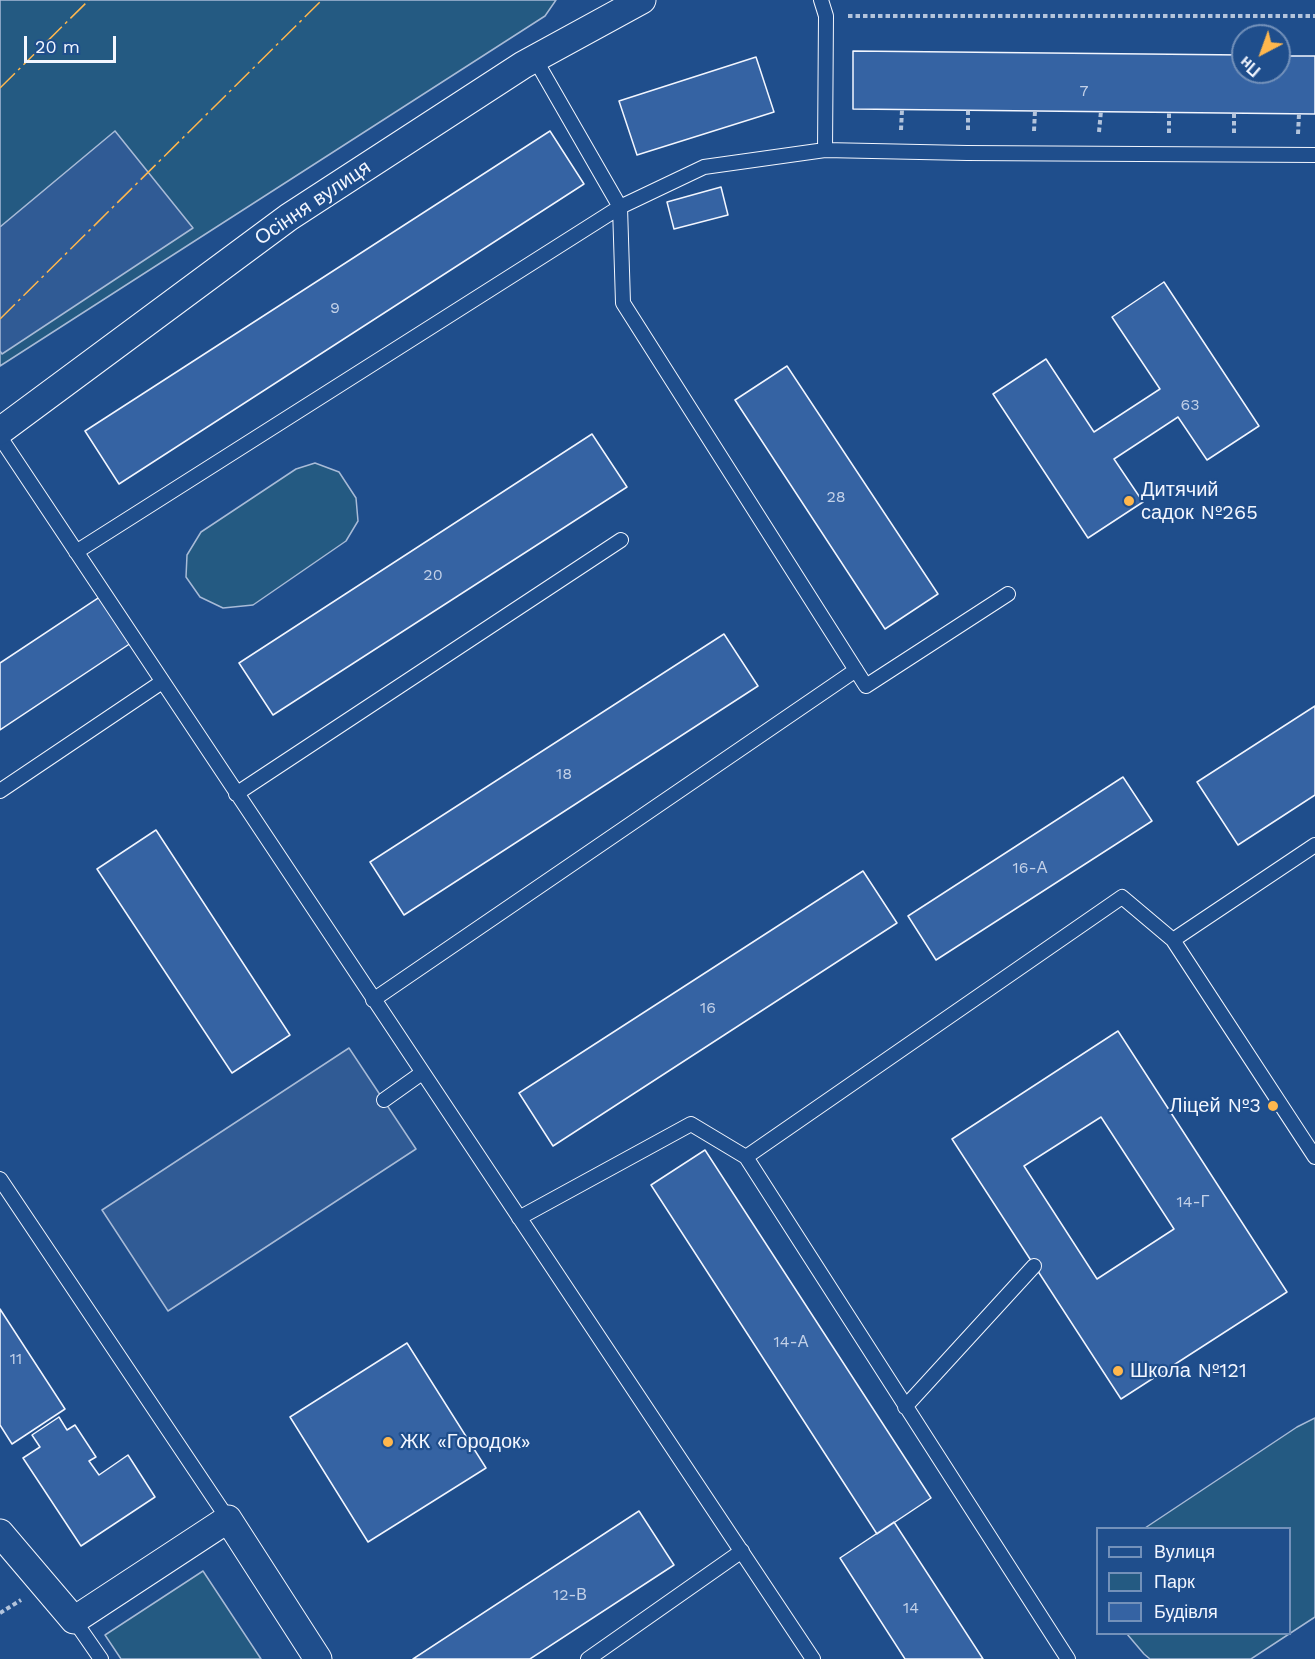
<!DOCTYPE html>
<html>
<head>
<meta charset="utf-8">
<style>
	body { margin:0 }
	#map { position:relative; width:1315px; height:1659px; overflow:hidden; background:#1f4e8c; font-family:"Work Sans",sans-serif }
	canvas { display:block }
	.legend { position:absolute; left:1096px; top:1527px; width:195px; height:108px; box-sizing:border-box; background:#1f4e8c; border:2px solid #7391ba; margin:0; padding:8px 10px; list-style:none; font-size:18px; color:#f2f6ff }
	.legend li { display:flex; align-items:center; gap:12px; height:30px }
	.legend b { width:30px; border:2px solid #7391ba }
	.north { position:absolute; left:1231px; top:24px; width:60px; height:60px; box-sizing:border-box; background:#1f4e8c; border:2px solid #7391ba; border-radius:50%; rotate:221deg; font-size:16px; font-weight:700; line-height:24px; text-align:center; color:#f2f6ff }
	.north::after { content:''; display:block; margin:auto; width:21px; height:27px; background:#ffb74d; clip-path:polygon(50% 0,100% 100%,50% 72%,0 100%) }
	.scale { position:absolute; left:24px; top:36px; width:92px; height:27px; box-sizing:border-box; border:3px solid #f2f6ff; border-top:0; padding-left:8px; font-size:18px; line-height:21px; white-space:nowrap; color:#f2f6ff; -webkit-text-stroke:4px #1f4e8c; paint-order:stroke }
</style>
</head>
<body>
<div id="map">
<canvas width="1315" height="1659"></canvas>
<ul class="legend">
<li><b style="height:8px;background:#1f4e8c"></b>Вулиця</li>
<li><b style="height:16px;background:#245a82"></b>Парк</li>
<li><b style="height:16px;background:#3563a3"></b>Будівля</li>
</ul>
<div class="north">Пн</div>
<div class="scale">20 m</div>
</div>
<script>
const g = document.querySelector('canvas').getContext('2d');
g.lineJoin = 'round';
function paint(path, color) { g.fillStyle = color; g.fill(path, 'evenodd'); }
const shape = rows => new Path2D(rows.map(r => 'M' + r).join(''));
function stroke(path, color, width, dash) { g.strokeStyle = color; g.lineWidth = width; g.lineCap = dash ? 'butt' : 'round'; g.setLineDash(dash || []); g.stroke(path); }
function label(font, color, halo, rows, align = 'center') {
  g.font = font + ' "Work Sans",sans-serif'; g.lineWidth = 4.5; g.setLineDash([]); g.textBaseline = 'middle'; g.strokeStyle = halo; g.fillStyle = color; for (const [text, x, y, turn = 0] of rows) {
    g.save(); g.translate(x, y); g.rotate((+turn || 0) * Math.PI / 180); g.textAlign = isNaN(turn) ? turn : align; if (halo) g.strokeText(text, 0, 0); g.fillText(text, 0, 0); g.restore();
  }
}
const green = shape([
	[0,0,556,0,545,16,0,366,0,0],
	[315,463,339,472,356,498,358,521,346,541,253,605,223,608,200,597,186,577,187,555,201,532,296,469,315,463],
	[1315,1418,1315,1617,1251,1659,1150,1659,1144,1654,1127,1634,1290,1634,1290,1528,1145,1528,1297,1427,1315,1418],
	[203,1571,261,1659,121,1659,105,1635,203,1571]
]);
paint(green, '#245a82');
stroke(green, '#a8bbd7', 1.5);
const parking = shape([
	[115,131,193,228,2,354,0,351,0,227,115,131],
	[349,1048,416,1149,168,1311,102,1210,349,1048]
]);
paint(parking, '#305b95');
stroke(parking, '#a8bbd7', 1.5);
const building = shape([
	[853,51,1243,55,1243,72,1279,72,1279,56,1315,56,1315,114,853,109,853,51],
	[756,57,774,112,637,155,619,101,756,57],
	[550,131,584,184,119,484,85,431,550,131],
	[721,187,728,215,674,229,667,202,721,187],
	[1164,282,1259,426,1207,460,1178,417,1114,459,1143,502,1088,538,993,394,1046,359,1094,432,1160,389,1112,317,1164,282],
	[787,366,938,594,885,629,735,400,787,366],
	[592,434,627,487,273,715,239,663,592,434],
	[101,596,131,643,0,730,0,663,101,596],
	[724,634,758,686,404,915,370,862,724,634],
	[1315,706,1315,795,1238,845,1197,782,1315,706],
	[1123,777,1152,821,936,960,908,916,1123,777],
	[156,830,290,1035,232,1073,97,869,156,830],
	[863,871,897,923,553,1146,519,1093,863,871],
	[1118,1031,1287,1292,1121,1399,952,1139,1118,1031],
	[1101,1117,1174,1229,1097,1279,1024,1166,1101,1117],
	[705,1150,931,1498,877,1534,651,1185,705,1150],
	[0,1309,65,1409,12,1444,0,1425,0,1309],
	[407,1343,486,1468,368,1542,290,1417,407,1343],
	[59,1417,67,1430,75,1425,96,1457,89,1461,99,1475,128,1455,155,1497,81,1546,23,1458,40,1447,32,1435,59,1417],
	[639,1511,674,1565,530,1659,413,1659,639,1511],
	[894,1522,983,1659,905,1659,840,1558,894,1522]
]);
paint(building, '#3563a3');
stroke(building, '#f2f6ff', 1.5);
const service = shape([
	[821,0,826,16,825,150,967,153,1315,155],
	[535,59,620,207,623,303,866,686,1008,594],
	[0,437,813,1659],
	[76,552,620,207,704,167,825,150],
	[0,791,162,682],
	[236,794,621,540],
	[1173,940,1315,1157],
	[373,1000,856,670],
	[384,1100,422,1073],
	[746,1157,1068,1659],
	[0,1179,228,1519],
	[519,1218,691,1124,746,1157,1122,897,1173,940,1315,845],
	[905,1407,1034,1266],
	[74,1620,101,1659],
	[588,1659,742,1551]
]);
const minor = shape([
	[0,431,289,217,523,65,642,0],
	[0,1533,74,1620,228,1519,318,1659]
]);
stroke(service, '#f2f6ff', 16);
stroke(minor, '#f2f6ff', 29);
stroke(shape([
	[848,16,1315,16],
	[901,130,902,110],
	[968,130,968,110],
	[1034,131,1035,111],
	[1099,132,1101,111],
	[1169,133,1169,112],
	[1234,133,1234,113],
	[1298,134,1299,114],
	[0,1613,21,1600]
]), '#b3c4dc', 4, [4.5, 3]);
stroke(service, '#1f4e8c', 14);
stroke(minor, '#1f4e8c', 27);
stroke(shape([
	[0,88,89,0],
	[0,319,322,0]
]), '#ffb74d', 1.5, [21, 4.5, 3, 4.5]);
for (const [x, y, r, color] of [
	[1129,501,6,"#ffb74d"],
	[1273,1106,6,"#ffb74d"],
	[1118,1371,6,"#ffb74d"],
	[388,1442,6,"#ffb74d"]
]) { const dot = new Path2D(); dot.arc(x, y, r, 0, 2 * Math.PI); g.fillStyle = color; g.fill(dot); stroke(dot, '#1f4e8c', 2); }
label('16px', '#c3d1e8', null, [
	["7",1084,91],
	["9",335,308],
	["63",1190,405],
	["28",836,497],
	["20",433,575],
	["18",564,774],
	["16-А",1030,868],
	["16",708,1008],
	["14-Г",1193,1202],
	["14-А",791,1342],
	["11",16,1359],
	["12-В",570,1595],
	["14",911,1608]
]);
label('20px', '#f2f6ff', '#1f4e8c', [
	["Осіння вулиця",313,203,-34]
]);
label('20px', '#f2f6ff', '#1f4e8c', [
	["Дитячий",1141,490],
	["садок №265",1141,513],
	["Ліцей №3",1261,1106,"right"],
	["Школа №121",1130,1371],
	["ЖК «Городок»",400,1442]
], 'left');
</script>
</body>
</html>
